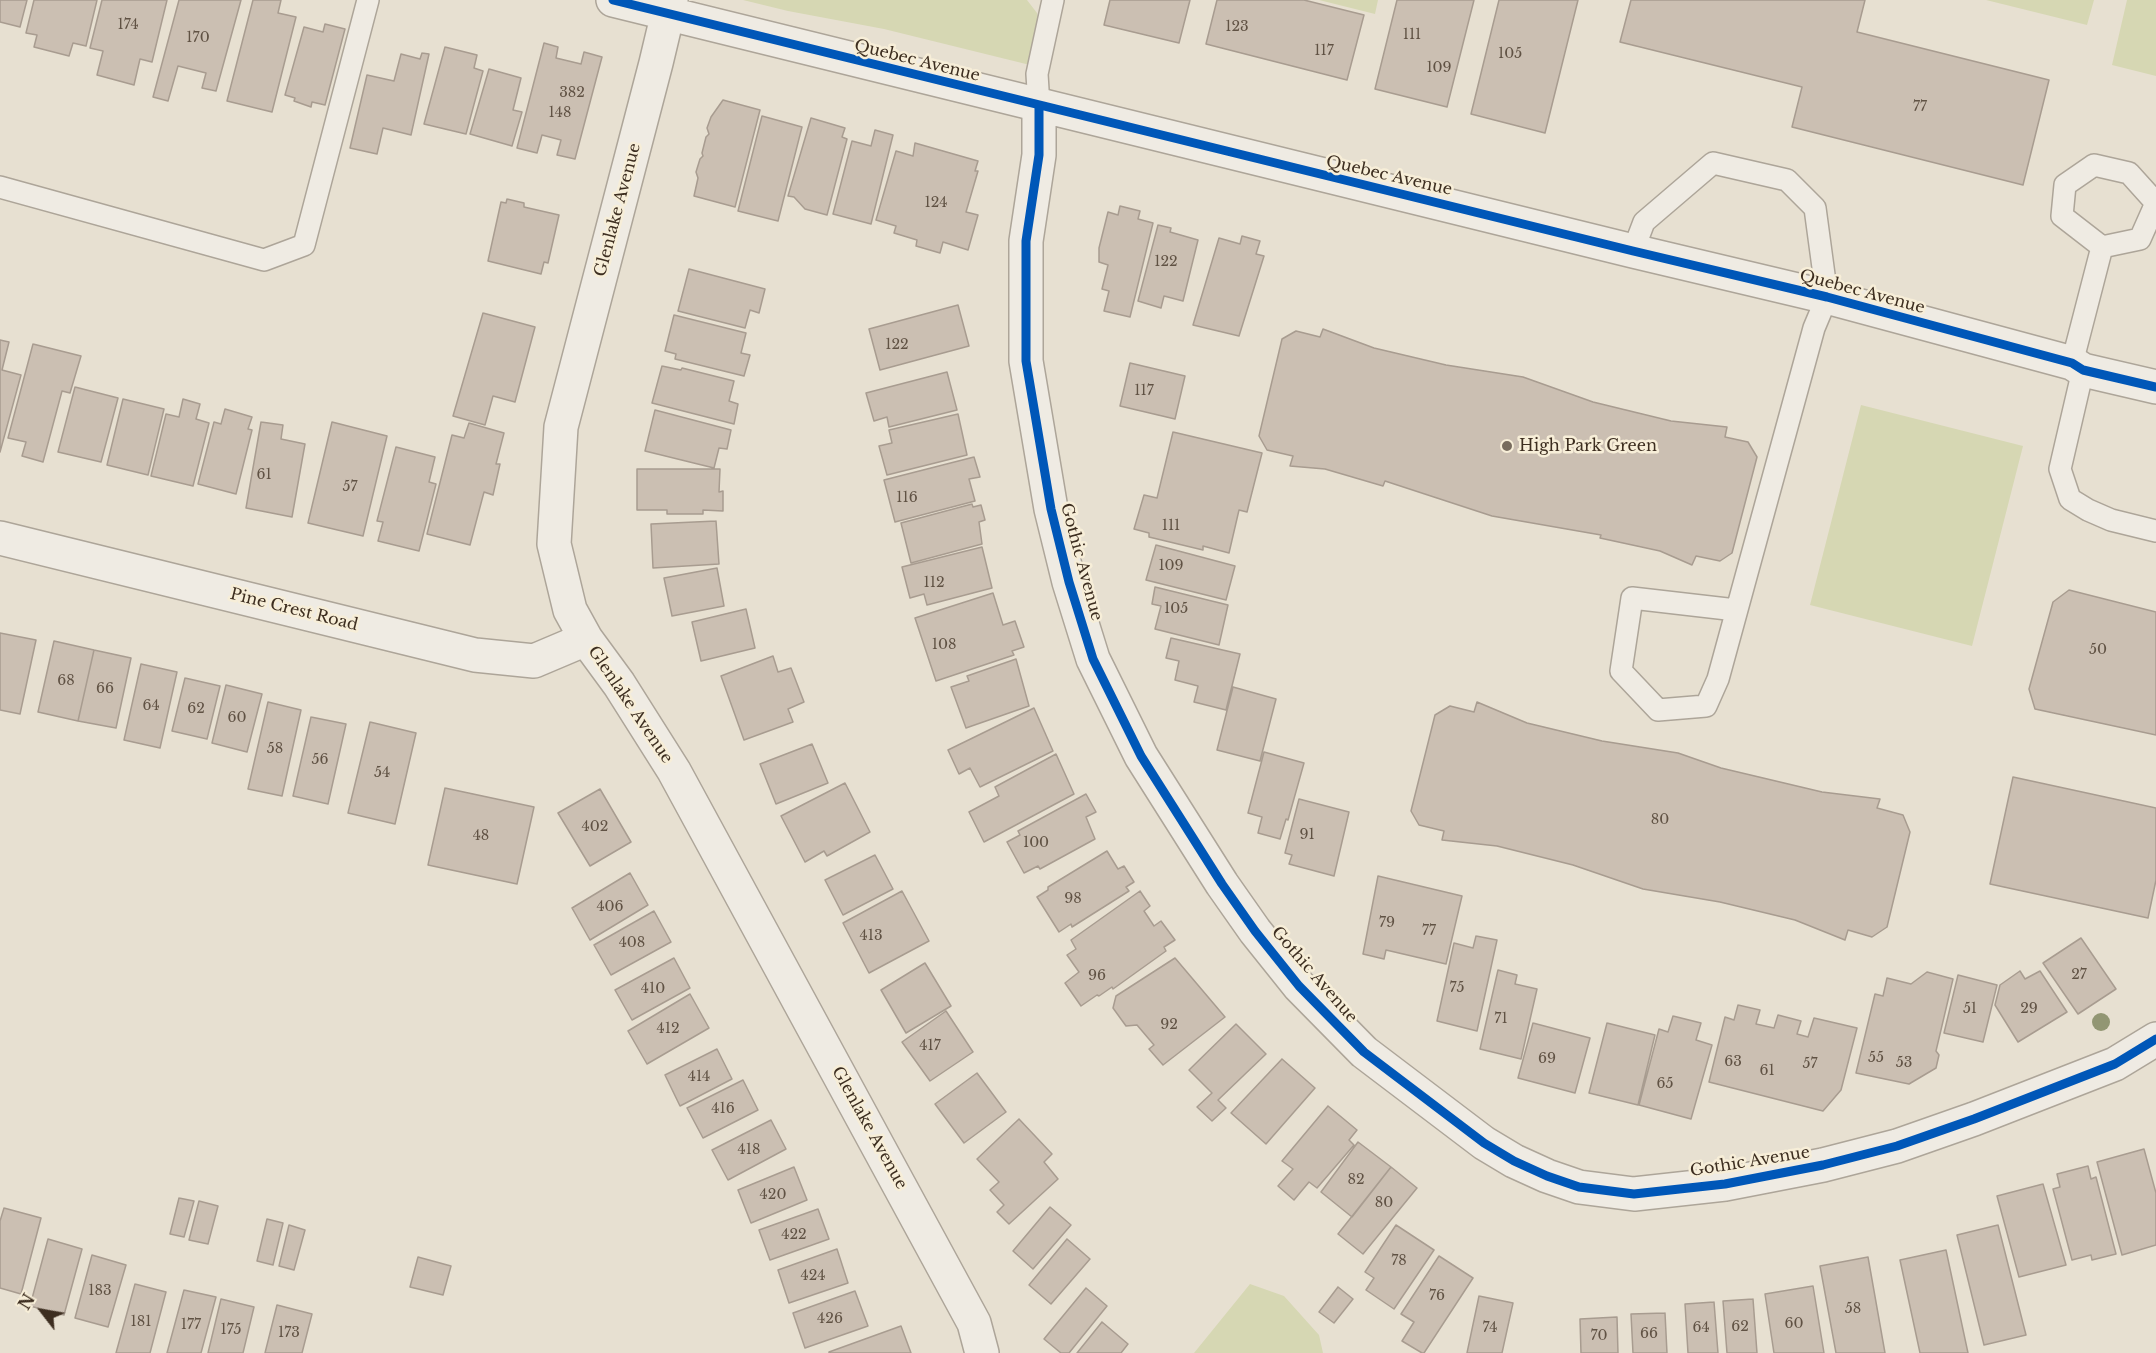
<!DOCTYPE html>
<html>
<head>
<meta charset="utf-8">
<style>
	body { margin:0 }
	#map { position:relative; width:2156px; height:1353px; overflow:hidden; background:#e7e0d1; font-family:"Libre Baskerville",serif }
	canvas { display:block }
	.north { position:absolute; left:12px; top:1281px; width:60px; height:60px; -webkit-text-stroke:4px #f7eed8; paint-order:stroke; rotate:301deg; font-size:16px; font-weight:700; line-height:24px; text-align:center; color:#3d2e20 }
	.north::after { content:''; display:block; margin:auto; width:21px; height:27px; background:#3d2e20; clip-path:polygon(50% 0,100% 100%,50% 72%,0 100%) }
</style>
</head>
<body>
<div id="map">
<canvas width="2156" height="1353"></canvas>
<div class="north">N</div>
</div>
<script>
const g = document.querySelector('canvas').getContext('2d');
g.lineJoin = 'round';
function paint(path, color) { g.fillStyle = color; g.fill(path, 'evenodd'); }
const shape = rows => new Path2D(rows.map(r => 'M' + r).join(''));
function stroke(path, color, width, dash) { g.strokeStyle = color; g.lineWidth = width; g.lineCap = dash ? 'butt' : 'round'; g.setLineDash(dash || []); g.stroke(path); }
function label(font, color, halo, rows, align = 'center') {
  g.font = font + ' "Libre Baskerville",serif'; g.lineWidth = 5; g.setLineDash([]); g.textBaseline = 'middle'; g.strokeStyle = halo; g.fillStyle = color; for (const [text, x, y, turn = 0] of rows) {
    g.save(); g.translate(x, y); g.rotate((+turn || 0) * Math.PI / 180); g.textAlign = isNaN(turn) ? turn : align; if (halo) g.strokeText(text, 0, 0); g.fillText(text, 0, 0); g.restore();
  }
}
paint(shape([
	[743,0,1027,0,1037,13,1040,27,1030,65,884,29,788,11],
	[1319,0,1378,0,1375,14],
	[1986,0,2094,0,2087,25],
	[2127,0,2156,0,2156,76,2112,65],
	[1861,405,2023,446,1972,646,1810,605],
	[1250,1284,1284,1296,1319,1335,1323,1353,1194,1353]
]), '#d6d7b3');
const building = shape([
	[0,0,27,0,20,27,0,22,0,0],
	[34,0,97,0,86,46,73,43,69,56,34,47,37,35,26,33,34,0],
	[102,0,167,0,152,62,140,59,134,85,97,75,103,51,90,48,102,0],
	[179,0,241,0,216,91,202,88,206,73,178,66,168,101,153,97,179,0],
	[253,0,281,0,278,13,296,17,272,112,227,101,253,0],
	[1110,0,1190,0,1179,43,1104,25,1110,0],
	[1217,0,1304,0,1364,15,1347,80,1206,44,1217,0],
	[1397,0,1474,0,1447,107,1375,89,1397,0],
	[1499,0,1578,0,1545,133,1471,114,1499,0],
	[1631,0,1865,0,1857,32,2049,80,2023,185,1792,127,1802,87,1620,42,1631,0],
	[325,24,345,29,325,105,312,102,311,107,294,101,295,98,285,95,304,27,323,32,325,24],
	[544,43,558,47,556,58,581,64,584,52,602,57,575,159,557,155,561,140,542,135,537,153,517,148,544,43],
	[445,47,477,55,474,68,483,71,466,134,424,124,445,47],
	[422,53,429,54,411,135,383,128,377,154,350,148,367,75,394,81,401,54,420,59,422,53],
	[489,69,521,78,513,110,522,112,512,146,470,134,489,69],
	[723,100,760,110,735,207,694,196,698,178,696,172,700,159,703,156,702,153,706,137,709,134,707,128,711,117,723,100],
	[762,116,802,127,778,221,738,211,762,116],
	[811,118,845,128,842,137,847,139,827,215,805,209,794,197,788,196,811,118],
	[875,130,893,135,871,224,833,214,852,141,871,146,875,130],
	[915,143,978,161,975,171,978,171,966,212,978,215,968,250,943,242,940,253,916,246,917,240,894,233,896,226,876,220,896,151,913,156,915,143],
	[507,199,524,203,524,207,559,215,548,263,544,262,541,274,488,261,501,202,506,203,507,199],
	[1120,206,1140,211,1138,219,1153,223,1130,317,1104,311,1109,291,1102,289,1108,265,1099,262,1099,248,1108,212,1118,215,1120,206],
	[1158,225,1171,228,1170,232,1198,240,1183,301,1164,296,1161,308,1138,301,1158,225],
	[1242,236,1260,241,1256,254,1264,256,1239,336,1193,325,1219,238,1240,244,1242,236],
	[689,269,765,289,759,313,750,310,745,328,678,311,689,269],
	[958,305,969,346,880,370,869,329,958,305],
	[483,313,535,327,515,402,493,396,485,425,453,416,483,313],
	[674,315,746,333,741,353,750,355,744,376,675,359,676,354,665,351,674,315],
	[1323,329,1374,348,1446,365,1523,377,1593,402,1671,421,1727,427,1725,437,1748,442,1757,457,1732,553,1720,561,1696,556,1692,565,1660,551,1600,538,1601,535,1492,516,1385,481,1383,486,1325,469,1290,466,1293,456,1267,450,1259,436,1282,339,1296,331,1320,337,1323,329],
	[0,340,9,342,2,370,21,375,0,452,0,340],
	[33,344,81,356,70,393,62,391,43,462,22,456,26,442,8,438,33,344],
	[1130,363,1185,376,1175,419,1120,406,1130,363],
	[662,366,681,370,682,368,734,381,729,401,738,404,734,424,652,403,662,366],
	[947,372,957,410,889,427,887,417,874,421,866,393,947,372],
	[75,387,118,398,101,462,58,452,75,387],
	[123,399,164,409,148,475,107,465,123,399],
	[183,399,200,404,196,419,209,423,193,486,151,476,166,414,179,417,183,399],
	[225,409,252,417,248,429,252,430,236,494,198,484,214,422,221,424,225,409],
	[655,410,731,430,727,449,719,448,714,468,645,451,655,410],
	[958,414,967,455,887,475,879,446,892,443,889,430,958,414],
	[261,422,283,425,281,439,305,444,292,517,246,508,261,422],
	[332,422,387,436,363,536,308,523,332,422],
	[469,423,504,433,496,464,500,464,493,495,484,492,470,545,427,534,452,435,464,438,469,423],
	[1173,432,1262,453,1247,512,1239,510,1229,553,1203,546,1203,550,1149,537,1149,533,1134,529,1144,495,1157,498,1173,432],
	[396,447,435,457,429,482,436,484,419,551,378,541,383,522,377,521,396,447],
	[974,457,980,477,969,479,975,501,895,522,884,480,974,457],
	[637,469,720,469,719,492,723,491,723,511,703,510,703,514,667,514,667,510,637,510,637,469],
	[972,504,973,507,981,505,985,520,979,522,982,544,911,563,901,523,972,504],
	[716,521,719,564,653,568,651,524,716,521],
	[1156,545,1235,566,1226,600,1146,580,1156,545],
	[982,547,992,588,927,605,924,594,910,598,902,567,982,547],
	[717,568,724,606,672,616,664,578,717,568],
	[1155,587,1228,605,1219,645,1155,629,1161,606,1152,604,1155,587],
	[2069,590,2156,612,2156,735,2035,709,2029,689,2053,602,2069,590],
	[993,593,1003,625,1015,621,1024,647,1012,651,1014,655,936,681,915,618,993,593],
	[746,609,755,648,701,661,692,622,746,609],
	[0,633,36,640,20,714,0,710,0,633],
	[1171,638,1240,654,1226,710,1194,702,1198,686,1175,680,1179,661,1166,658,1171,638],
	[54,641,94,650,78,721,38,712,54,641],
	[94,650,131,658,116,728,78,721,94,650],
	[773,656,778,672,791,668,804,702,788,709,793,722,744,740,721,676,773,656],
	[1016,659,1029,706,966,728,951,687,969,681,967,676,1016,659],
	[141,664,177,672,160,748,124,740,141,664],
	[185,678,220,686,207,739,172,731,185,678],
	[226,685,262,694,247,752,212,743,226,685],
	[1233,687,1276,699,1260,761,1217,750,1233,687],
	[268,702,301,710,282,796,248,789,268,702],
	[1477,702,1527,723,1602,741,1678,753,1721,768,1822,792,1880,799,1877,808,1903,815,1910,832,1887,927,1872,937,1848,930,1845,940,1795,920,1720,902,1643,889,1573,865,1497,846,1442,840,1444,831,1419,825,1411,811,1435,715,1450,706,1474,712,1477,702],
	[1034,708,1053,751,980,787,970,768,959,774,948,750,1034,708],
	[311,717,346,724,328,804,293,796,311,717],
	[370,722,416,733,395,824,348,813,370,722],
	[812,744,828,783,776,804,760,764,812,744],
	[1264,752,1304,763,1288,820,1286,819,1280,839,1258,833,1262,817,1248,813,1264,752],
	[1056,754,1074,794,984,842,969,812,999,796,995,787,1056,754],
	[2013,777,2156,808,2156,880,2148,918,1990,884,2013,777],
	[845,783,870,832,827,856,824,851,805,862,781,816,845,783],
	[445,788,534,807,517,884,428,865,445,788],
	[600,789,631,842,590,866,558,813,600,789],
	[1086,794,1096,812,1086,817,1095,839,1040,869,1038,866,1024,873,1007,842,1020,835,1018,831,1086,794],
	[1299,799,1349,812,1334,876,1289,864,1292,855,1285,853,1299,799],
	[1107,851,1118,869,1124,866,1134,882,1126,887,1129,891,1072,927,1071,924,1059,932,1037,897,1048,890,1048,887,1107,851],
	[875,855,893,889,843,915,825,880,875,855],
	[630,873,648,905,590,940,572,908,630,873],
	[1378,876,1462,896,1446,964,1386,950,1384,959,1363,954,1378,876],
	[902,891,929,941,869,973,843,923,902,891],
	[1140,891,1150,906,1144,911,1154,926,1161,921,1175,940,1164,947,1166,951,1113,989,1112,987,1099,996,1097,995,1081,1006,1065,983,1079,972,1067,955,1076,949,1071,940,1140,891],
	[654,911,671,942,611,975,594,945,654,911],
	[1476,936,1497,940,1477,1031,1437,1021,1454,943,1473,948,1476,936],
	[2081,938,2116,989,2078,1014,2043,963,2081,938],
	[674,958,690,988,632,1020,615,990,674,958],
	[1175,958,1225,1017,1163,1065,1149,1049,1154,1045,1137,1025,1126,1026,1113,1008,1116,996,1175,958],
	[925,963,951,1006,906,1033,881,990,925,963],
	[1498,970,1517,975,1515,984,1537,989,1521,1059,1480,1049,1498,970],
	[2020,971,2025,979,2040,971,2067,1012,2018,1042,1995,1005,2000,985,2020,971],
	[1927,972,1953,979,1936,1051,1939,1055,1936,1068,1909,1084,1856,1073,1875,994,1883,996,1887,978,1911,984,1927,972],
	[1958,975,1997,985,1983,1042,1944,1033,1958,975],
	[690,994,709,1028,647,1064,628,1031,690,994],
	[1738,1005,1760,1010,1756,1024,1774,1028,1778,1015,1801,1021,1797,1034,1808,1037,1814,1018,1857,1028,1841,1090,1823,1111,1709,1082,1725,1017,1734,1020,1738,1005],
	[946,1011,973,1052,930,1081,902,1042,946,1011],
	[1673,1016,1701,1023,1696,1040,1712,1045,1691,1119,1639,1105,1659,1029,1668,1032,1673,1016],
	[1533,1023,1590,1038,1575,1093,1518,1078,1533,1023],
	[1607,1023,1655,1035,1638,1105,1589,1093,1607,1023],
	[1236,1024,1266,1054,1218,1100,1226,1108,1212,1121,1197,1107,1212,1093,1189,1070,1236,1024],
	[717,1049,732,1079,680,1106,665,1075,717,1049],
	[1282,1059,1315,1088,1266,1144,1231,1113,1282,1059],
	[977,1073,1006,1112,964,1143,935,1104,977,1073],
	[743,1080,758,1110,703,1138,687,1108,743,1080],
	[1328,1106,1357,1130,1349,1140,1354,1145,1317,1188,1309,1182,1294,1200,1278,1186,1293,1169,1282,1161,1328,1106],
	[1019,1119,1052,1154,1044,1162,1058,1179,1009,1224,997,1212,1004,1205,990,1190,999,1182,977,1159,1019,1119],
	[771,1120,786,1149,728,1180,712,1150,771,1120],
	[1358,1142,1391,1167,1352,1217,1321,1192,1358,1142],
	[2144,1149,2156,1193,2156,1245,2122,1255,2097,1162,2144,1149],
	[2088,1166,2091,1179,2096,1177,2116,1254,2092,1260,2091,1255,2072,1260,2053,1189,2060,1187,2057,1174,2088,1166],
	[794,1167,807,1200,751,1223,738,1190,794,1167],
	[1391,1167,1417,1188,1363,1254,1338,1234,1391,1167],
	[2043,1184,2066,1265,2019,1277,1997,1196,2043,1184],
	[179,1198,194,1201,184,1237,170,1234,179,1198],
	[199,1201,218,1206,208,1244,189,1240,199,1201],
	[1050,1207,1071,1225,1033,1269,1013,1251,1050,1207],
	[4,1208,41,1218,21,1294,0,1288,0,1221,4,1208],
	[818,1209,829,1239,770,1260,759,1230,818,1209],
	[267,1219,283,1223,273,1265,257,1261,267,1219],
	[289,1225,305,1230,294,1270,279,1266,289,1225],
	[1396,1225,1434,1250,1394,1309,1366,1290,1374,1278,1365,1272,1396,1225],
	[1998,1225,2026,1335,1984,1345,1957,1235,1998,1225],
	[48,1239,82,1249,64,1315,30,1306,48,1239],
	[1067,1239,1090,1259,1051,1304,1029,1285,1067,1239],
	[837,1249,848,1283,789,1303,778,1270,837,1249],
	[1946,1250,1968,1353,1920,1353,1900,1260,1946,1250],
	[92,1255,126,1265,108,1327,75,1318,92,1255],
	[1439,1256,1473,1278,1424,1353,1422,1353,1402,1341,1414,1322,1401,1314,1439,1256],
	[418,1257,451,1266,443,1295,410,1287,418,1257],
	[1868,1257,1885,1353,1836,1353,1820,1266,1868,1257],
	[135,1284,166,1292,150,1353,116,1353,135,1284],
	[1813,1286,1824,1353,1774,1353,1765,1294,1813,1286],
	[1338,1287,1353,1299,1334,1323,1319,1312,1338,1287],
	[1086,1288,1107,1306,1069,1353,1061,1353,1044,1339,1086,1288],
	[184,1290,216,1297,201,1353,167,1353,184,1290],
	[855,1291,868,1326,805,1348,793,1313,855,1291],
	[1479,1296,1513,1303,1502,1353,1467,1353,1479,1296],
	[221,1299,254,1307,243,1353,208,1353,221,1299],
	[1753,1299,1757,1353,1727,1353,1723,1301,1753,1299],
	[1714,1302,1718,1353,1688,1353,1685,1304,1714,1302],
	[277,1305,312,1314,302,1353,265,1353,277,1305],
	[1665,1313,1667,1353,1633,1353,1631,1314,1665,1313],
	[1617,1317,1618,1353,1581,1353,1580,1319,1617,1317],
	[1102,1322,1128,1344,1121,1353,1077,1353,1102,1322],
	[901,1326,911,1353,829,1353,829,1352,901,1326]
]);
paint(building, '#cbbfb2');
stroke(building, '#a89c90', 1.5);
const service = shape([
	[1039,106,1037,74,1053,0],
	[0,187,264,260,304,245,368,0],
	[1633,251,1644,222,1713,163,1787,180,1815,208,1827,297,1814,328,1718,679,1706,706,1658,710,1621,671,1632,598,1736,610],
	[2072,363,2102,247,2140,239,2156,203,2129,173,2094,165,2065,185,2062,216,2102,247],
	[2083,370,2060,469,2070,499,2088,510,2111,520,2156,531]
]);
const minor = shape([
	[613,0,1633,251,1827,297,2072,363,2083,370,2156,387],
	[671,0,656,63,561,427,554,544,570,610,586,639,619,684,674,771,974,1323,982,1353],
	[1039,106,1039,155,1026,241,1026,361,1051,509,1069,582,1093,659,1141,756,1222,884,1255,931,1299,986,1364,1052,1484,1143,1514,1161,1547,1176,1579,1187,1634,1194,1725,1184,1823,1165,1897,1146,1974,1119,2115,1064,2156,1039],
	[0,538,475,655,534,661,586,639]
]);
stroke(service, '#ada599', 24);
stroke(minor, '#ada599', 36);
stroke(service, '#efebe3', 21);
stroke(minor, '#efebe3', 33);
stroke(shape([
	[613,0,1633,251,1827,297,2072,363,2083,370,2156,387],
	[1039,106,1039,155,1026,241,1026,361,1051,509,1069,582,1093,659,1141,756,1222,884,1255,931,1299,986,1364,1052,1484,1143,1514,1161,1547,1176,1579,1187,1634,1194,1725,1184,1823,1165,1897,1146,1974,1119,2115,1064,2156,1039]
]), '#0057b8', 9);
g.fillStyle = '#929673';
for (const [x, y] of [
	[2101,1022]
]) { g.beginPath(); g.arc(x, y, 9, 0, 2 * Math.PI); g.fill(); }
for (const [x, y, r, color] of [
	[1507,446,6,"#786c5e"]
]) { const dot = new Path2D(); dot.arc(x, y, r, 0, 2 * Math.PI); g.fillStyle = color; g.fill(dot); stroke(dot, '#f7eed8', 2); }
label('14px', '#605244', null, [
	["174",128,25],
	["123",1237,27],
	["111",1412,35],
	["170",198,38],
	["117",1324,51],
	["105",1510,54],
	["109",1439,68],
	["382",572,93],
	["77",1920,107],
	["148",560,113],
	["124",936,203],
	["122",1166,262],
	["122",897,345],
	["117",1144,391],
	["61",264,475],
	["57",350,487],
	["116",907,498],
	["111",1171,526],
	["109",1171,566],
	["112",934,583],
	["105",1176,609],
	["108",944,645],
	["50",2098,650],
	["68",66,681],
	["66",105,689],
	["64",151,706],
	["62",196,709],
	["60",237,718],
	["58",275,749],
	["56",320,760],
	["54",382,773],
	["80",1660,820],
	["402",595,827],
	["91",1307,835],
	["48",481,836],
	["100",1036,843],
	["98",1073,899],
	["406",610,907],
	["79",1387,923],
	["77",1429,931],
	["413",871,936],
	["408",632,943],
	["27",2079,975],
	["96",1097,976],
	["75",1457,988],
	["410",653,989],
	["51",1970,1009],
	["29",2029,1009],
	["71",1501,1019],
	["92",1169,1025],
	["412",668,1029],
	["417",930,1046],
	["55",1876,1058],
	["69",1547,1059],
	["63",1733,1062],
	["53",1904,1063],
	["57",1810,1064],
	["61",1767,1071],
	["414",699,1077],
	["65",1665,1084],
	["416",723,1109],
	["418",749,1150],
	["82",1356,1180],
	["420",773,1195],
	["80",1384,1203],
	["422",794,1235],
	["78",1399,1261],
	["424",813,1276],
	["183",100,1291],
	["76",1437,1296],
	["58",1853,1309],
	["426",830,1319],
	["181",141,1322],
	["60",1794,1324],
	["177",191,1325],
	["62",1740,1327],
	["74",1490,1328],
	["64",1701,1328],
	["175",231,1330],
	["173",289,1333],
	["66",1649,1334],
	["70",1599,1336]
]);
label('16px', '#3d2e20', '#f7eed8', [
	["Quebec Avenue",917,61,14],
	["Quebec Avenue",1389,176,13],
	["Glenlake Avenue",618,210,-75],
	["Quebec Avenue",1862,292,15],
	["Gothic Avenue",1081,562,75],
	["Pine Crest Road",294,610,14],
	["Glenlake Avenue",630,705,56],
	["Gothic Avenue",1314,975,49],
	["Glenlake Avenue",869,1128,61],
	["Gothic Avenue",1750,1162,-9]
]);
label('16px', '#3d2e20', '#f7eed8', [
	["High Park Green",1519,446]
], 'left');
</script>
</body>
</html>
